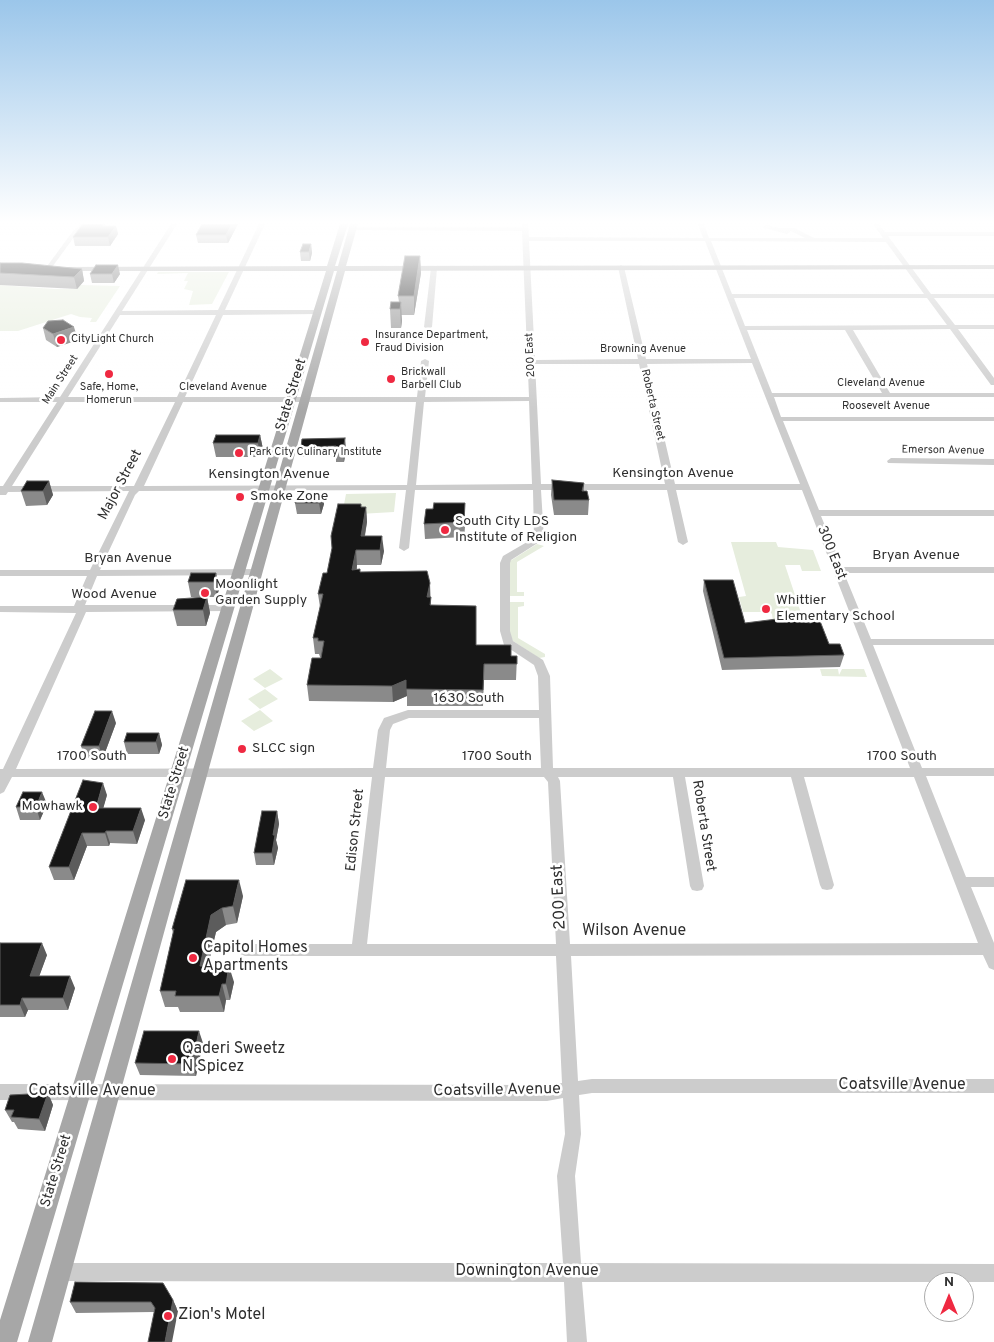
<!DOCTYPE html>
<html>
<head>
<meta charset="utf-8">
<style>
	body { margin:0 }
	#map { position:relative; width:994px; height:1342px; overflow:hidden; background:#fff; font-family:Overpass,sans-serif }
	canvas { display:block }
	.north { position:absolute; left:924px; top:1272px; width:50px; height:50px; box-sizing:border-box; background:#fff; border:1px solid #acacac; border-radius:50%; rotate:0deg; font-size:14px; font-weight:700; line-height:20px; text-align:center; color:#2f2f2f }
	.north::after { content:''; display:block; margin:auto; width:18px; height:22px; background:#ef2941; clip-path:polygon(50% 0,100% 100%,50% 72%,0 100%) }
</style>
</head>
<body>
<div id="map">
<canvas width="994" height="1342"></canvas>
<div class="north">N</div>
</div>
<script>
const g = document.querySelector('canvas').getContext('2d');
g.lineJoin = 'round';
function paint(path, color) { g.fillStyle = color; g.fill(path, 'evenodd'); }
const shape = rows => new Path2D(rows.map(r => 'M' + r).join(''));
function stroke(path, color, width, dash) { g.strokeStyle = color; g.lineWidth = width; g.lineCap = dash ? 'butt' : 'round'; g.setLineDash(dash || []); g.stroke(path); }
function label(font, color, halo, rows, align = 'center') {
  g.font = font + ' Overpass,sans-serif'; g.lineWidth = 5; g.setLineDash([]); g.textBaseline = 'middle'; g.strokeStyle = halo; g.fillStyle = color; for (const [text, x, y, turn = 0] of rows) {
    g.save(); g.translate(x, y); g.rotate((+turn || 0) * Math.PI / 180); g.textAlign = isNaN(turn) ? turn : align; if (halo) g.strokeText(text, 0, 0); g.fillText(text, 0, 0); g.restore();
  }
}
paint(shape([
	[158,272,229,272,212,304,189,305,193,291,184,289,188,281,184,281,188,273,157,274],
	[0,285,54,289,76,289,80,285,120,286,96,322,90,322,92,318,80,317,71,314,18,331,0,331],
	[346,494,396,493,394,512,342,515],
	[731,542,776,542,778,547,813,550,821,571,802,571,800,565,785,565,802,616,794,623,773,622,772,614,770,612,743,612,739,597,746,596],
	[537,544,544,546,517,562,517,592,524,592,524,596,510,596,510,561],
	[510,602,524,602,524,606,518,607,518,638,545,654,545,657,539,658,513,641,510,635],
	[270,669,283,679,265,688,253,679],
	[820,669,838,669,839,675,842,669,864,669,867,677,822,676],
	[265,689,278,699,260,709,248,699],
	[260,710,273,721,254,731,241,721]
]), '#e6eddd');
paint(shape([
	[81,224,88,224,77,233,50,270,46,270,45,269,73,231,81,224],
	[171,224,177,224,122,311,218,310,259,224,265,224,225,310,317,310,321,312,317,314,223,315,185,397,417,397,421,361,425,359,429,361,425,397,529,397,522,231,351,230,351,228,353,227,522,227,522,224,528,224,529,237,703,238,698,224,704,224,709,238,805,238,791,231,787,234,764,228,763,227,766,225,779,228,794,228,814,238,883,238,873,224,879,224,885,232,994,232,994,236,888,236,931,294,994,294,994,298,934,298,955,325,994,325,994,329,958,329,994,378,994,385,991,385,950,329,853,330,890,393,994,393,994,397,774,397,781,417,994,417,994,421,783,421,819,510,994,510,994,516,821,516,842,567,994,567,994,573,844,573,871,639,994,639,994,645,873,645,922,768,994,768,994,776,926,776,966,877,994,877,994,887,971,887,994,943,994,970,989,968,983,955,571,956,578,1081,592,1079,994,1079,994,1093,592,1093,579,1095,581,1134,575,1176,581,1263,994,1264,994,1282,582,1282,587,1342,567,1342,564,1282,59,1281,53,1278,50,1272,53,1266,59,1263,563,1263,557,1176,565,1134,563,1098,547,1101,0,1100,0,1084,547,1085,562,1083,556,956,245,956,240,954,238,950,240,946,245,944,352,944,372,777,12,777,4,792,0,794,0,769,3,769,76,613,0,612,0,606,74,606,87,576,0,576,0,570,90,570,129,491,8,492,6,495,0,495,0,486,3,486,57,402,0,402,0,398,60,397,171,224],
	[529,241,705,241,751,359,646,359,624,267,621,265,618,267,638,359,535,360,529,241],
	[711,241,886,242,924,294,732,294,711,241],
	[734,298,927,298,947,325,745,326,734,298],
	[120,315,216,315,177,397,68,397,120,315],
	[747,330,845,330,882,393,772,393,747,330],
	[752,363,800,484,675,484,647,364,752,363],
	[535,364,639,364,665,484,541,484,535,364],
	[529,401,532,484,416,485,424,402,529,401],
	[65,402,175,402,134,486,12,486,65,402],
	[183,402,416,402,407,485,144,486,183,402],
	[406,490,399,548,404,551,409,548,415,490,533,490,534,538,503,556,500,563,500,631,504,645,534,665,538,676,539,710,408,710,384,718,378,730,373,768,16,769,86,612,228,611,233,608,228,605,85,605,97,576,257,575,262,572,257,569,100,570,135,495,139,491,406,490],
	[541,490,667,490,678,542,683,545,688,542,676,490,802,490,910,768,553,768,550,676,543,660,513,641,510,631,510,563,511,560,544,539,541,490],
	[409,718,539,718,541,768,386,768,390,730,393,724,409,718],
	[385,777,544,777,548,782,556,944,367,944,385,777],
	[558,777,673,777,690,886,692,890,697,891,702,890,704,886,685,777,791,777,820,885,822,889,827,890,832,889,834,885,804,777,914,777,978,943,570,944,560,781,558,777],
	[434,266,437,268,432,327,428,329,424,327,431,268,434,266],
	[891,458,994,459,994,465,888,463,887,461,891,458]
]), '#ccc');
paint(shape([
	[340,224,348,224,335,266,338,266,350,224,358,224,346,266,994,265,994,269,345,271,52,1342,28,1342,337,271,334,271,17,1342,0,1342,0,1320,326,271,61,271,57,269,61,267,327,266,340,224]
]), '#a7a7a7');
paint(shape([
	[85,224,105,224,105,226,116,226,118,234,110,246,75,246,73,237],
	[202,224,238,224,228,243,198,243,196,235],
	[311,244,312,253,310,261,301,261,300,252],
	[420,256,421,273,414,315,401,315,402,321,401,328,391,328,390,309,399,302,398,296],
	[0,263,82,269,84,281,77,289,0,285],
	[90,274,120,274,114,283,92,283],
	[43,328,78,340,57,347,46,340],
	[260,435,263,449,260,457,216,457,213,443],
	[302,439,346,449,344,462,336,462,336,457,302,457,301,447],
	[552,480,584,483,584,491,589,500,588,515,554,515,551,495],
	[49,481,53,495,47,505,26,506,21,491],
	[298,494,324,504,321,514,297,514,295,503],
	[361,504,361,507,366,507,367,522,365,536,384,551,381,565,357,565,357,570,360,569,360,572,430,583,431,605,476,645,511,656,517,656,516,680,484,680,483,706,407,706,407,696,393,702,309,701,307,685,321,657,320,657,319,654,315,654,313,638,320,607,318,594,327,573],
	[465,518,464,537,425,539,424,524],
	[216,573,219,589,217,597,207,597,210,613,206,626,177,626,173,610,205,597,191,597,188,582],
	[704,580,745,623,829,644,844,655,840,667,722,670,703,591],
	[116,723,103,758,85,758,81,746],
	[159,733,162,745,159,754,127,754,124,742],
	[107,795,103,808,145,820,137,844,110,843,109,846,87,846,74,880,54,880,49,867],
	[47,804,40,820,20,820,16,807],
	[277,811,279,824,276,840,278,848,274,865,256,865,254,853],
	[243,896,237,923,226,925,216,932,208,966,234,982,230,1000,226,1000,224,1012,180,1012,178,1007,165,1007,160,991,173,933,172,929],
	[0,943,47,955,39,976,75,988,68,1010,28,1010,25,1017,0,1017],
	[203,1043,196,1076,140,1075,135,1063],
	[48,1093,53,1105,45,1131,18,1129,14,1122,12,1122,5,1110],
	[173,1300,178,1311,154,1312,76,1313,70,1302]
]), '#8a8a8a');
paint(shape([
	[232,224,238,224,228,243,226,235],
	[116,226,118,234,110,246,108,237],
	[311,244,312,253,310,261,309,252],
	[420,256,421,273,414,315,414,296],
	[118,265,120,274,114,283,112,274],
	[82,269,84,281,77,289,74,277],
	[401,302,402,321,401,328,400,309],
	[74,327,78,340,57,347,53,334],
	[260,435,263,449,260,457,258,443],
	[345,438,346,449,344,462,343,451],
	[49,481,53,495,47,505,43,491],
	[323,493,324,504,321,514,319,503],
	[465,503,465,518,464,537,464,522],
	[366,507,367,522,362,551,361,536],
	[382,536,384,551,381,565,380,550],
	[356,550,357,565,354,585,352,570],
	[216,573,219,589,217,597,214,582],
	[430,583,430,599,427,597],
	[207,597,210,613,206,626,203,610],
	[406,680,407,696,393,702,392,686],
	[112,711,116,723,103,758,99,746],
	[159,733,162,745,159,754,156,742],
	[103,783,107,795,100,820,96,808],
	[42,792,47,804,40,820,36,807],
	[141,808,145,820,137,844,133,831],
	[277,811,279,824,276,840,278,848,274,865,272,853,273,835],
	[106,831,110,843,109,846,105,833],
	[82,833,87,846,74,880,69,867],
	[239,880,243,896,237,923,233,906],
	[222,908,226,925,216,932,204,982,200,966,211,915],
	[42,943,47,955,35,988,30,976],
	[229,966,234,982,230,1000,226,984],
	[70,976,75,988,68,1010,63,998],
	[222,984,226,1000,224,1012,219,996],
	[22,998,28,1010,25,1017,20,1005],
	[199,1031,203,1043,196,1076,192,1064],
	[48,1093,53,1105,45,1131,39,1119],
	[173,1300,178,1311,172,1342,165,1342]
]), '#5c5c5c');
const building = shape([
	[85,224,103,224,102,226,116,226,108,237,73,237,82,225,85,224],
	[202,224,232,224,226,235,196,235,202,224],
	[303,244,311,244,309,252,300,252,303,244],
	[405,256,420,256,414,296,398,296,405,256],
	[0,263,22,263,82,269,74,277,0,273,0,263],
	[96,265,118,265,112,274,90,274,96,265],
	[391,302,401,302,400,309,390,309,391,302],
	[63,320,74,327,53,334,43,328,48,321,63,320],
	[216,435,260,435,258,443,213,443,216,435],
	[345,438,343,451,335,451,336,446,301,447,302,439,345,438],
	[552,480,584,483,582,491,587,491,589,500,554,500,552,480],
	[27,481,49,481,43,491,21,491,27,481],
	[323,493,319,503,295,503,298,494,323,493],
	[434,503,465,503,464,522,424,524,426,509,433,509,434,503],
	[338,504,361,504,361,507,366,507,361,536,382,536,380,550,356,550,352,570,360,569,360,572,427,571,430,583,427,597,431,597,430,605,476,606,476,645,511,645,511,656,517,656,517,664,484,664,483,690,406,689,406,680,392,686,307,685,312,658,321,658,324,641,318,641,318,638,313,638,323,594,318,594,323,573,327,573,332,548,331,536,338,504],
	[191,573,216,573,214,582,188,582,191,573],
	[704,580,733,580,745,623,777,619,811,623,816,619,820,621,829,644,840,644,844,655,724,658,704,580],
	[207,597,203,610,173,610,177,599,207,597],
	[95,711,112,711,99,746,81,746,95,711],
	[127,733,159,733,156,742,124,742,127,733],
	[83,780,103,783,96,808,141,808,133,831,106,831,105,833,82,833,69,867,49,867,83,780],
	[23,792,42,792,36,807,16,807,23,792],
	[262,811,277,811,273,835,275,835,272,853,254,853,262,811],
	[186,880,239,880,233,906,222,908,211,915,200,966,229,966,226,984,222,984,219,996,175,996,176,991,160,991,174,929,172,929,186,880],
	[0,943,42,943,30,976,70,976,63,998,22,998,20,1005,0,1005,0,943],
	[144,1031,199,1031,192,1064,135,1063,144,1031],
	[48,1093,39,1119,11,1117,14,1110,5,1110,10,1095,48,1093],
	[75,1282,163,1283,173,1300,165,1342,148,1342,155,1308,151,1302,70,1302,75,1282]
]);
paint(building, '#161616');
stroke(building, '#5c5c5c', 1);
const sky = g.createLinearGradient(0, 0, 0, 412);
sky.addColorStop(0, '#9bc6ea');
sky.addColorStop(0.54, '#fff');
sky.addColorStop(1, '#ffffff00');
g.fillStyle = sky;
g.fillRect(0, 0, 994, 412);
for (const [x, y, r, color] of [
	[61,340,5,"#ef2941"],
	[365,342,5,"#ef2941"],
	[109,374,5,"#ef2941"],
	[391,379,5,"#ef2941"],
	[239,453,5,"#ef2941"],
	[240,497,5,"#ef2941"],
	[445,530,5,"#ef2941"],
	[205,593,5,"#ef2941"],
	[766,609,5,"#ef2941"],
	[242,749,5,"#ef2941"],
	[93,807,5,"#ef2941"],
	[193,958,5,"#ef2941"],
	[172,1059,5,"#ef2941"],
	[168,1316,5,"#ef2941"]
]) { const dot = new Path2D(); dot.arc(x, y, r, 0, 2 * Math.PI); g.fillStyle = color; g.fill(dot); stroke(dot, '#fff', 2); }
label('11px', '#2f2f2f', '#fff', [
	["Insurance Department,",375,336],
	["Fraud Division",375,349],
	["CityLight Church",71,340],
	["Brickwall",401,373],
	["Barbell Club",401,386],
	["Safe, Home,",109,388,"center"],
	["Homerun",109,401,"center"],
	["Park City Culinary Institute",249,453]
], 'left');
label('11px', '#2f2f2f', '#fff', [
	["Browning Avenue",643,350],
	["200 East",531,355,-93],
	["Main Street",61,380,-57],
	["Cleveland Avenue",881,384],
	["Cleveland Avenue",223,388],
	["Roberta Street",652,405,77],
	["Roosevelt Avenue",886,407],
	["Emerson Avenue",943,451,1]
]);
label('14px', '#2f2f2f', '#fff', [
	["State Street",292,395,-73],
	["Kensington Avenue",673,474],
	["Kensington Avenue",269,475],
	["Major Street",121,485,-62],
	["300 East",831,553,68],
	["Bryan Avenue",916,556],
	["Bryan Avenue",128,559],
	["Wood Avenue",114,595],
	["1630 South",469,699],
	["1700 South",92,757],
	["1700 South",497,757],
	["1700 South",902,757],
	["State Street",175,783,-73],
	["Roberta Street",703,826,81],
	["Edison Street",356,830,-84],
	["State Street",57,1171,-73]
]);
label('14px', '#2f2f2f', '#fff', [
	["Smoke Zone",250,497],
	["South City LDS",455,522],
	["Institute of Religion",455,538],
	["Moonlight",215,585],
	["Garden Supply",215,601],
	["Whittier",776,601],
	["Elementary School",776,617],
	["SLCC sign",252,749],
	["Mowhawk",83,807,"right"]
], 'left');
label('16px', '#2f2f2f', '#fff', [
	["200 East",560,897,-93],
	["Wilson Avenue",634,932],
	["Coatsville Avenue",902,1086],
	["Coatsville Avenue",497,1091,-1],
	["Coatsville Avenue",92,1092],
	["Downington Avenue",527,1272]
]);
label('16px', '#2f2f2f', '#fff', [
	["Capitol Homes",203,949],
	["Apartments",203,967],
	["Qaderi Sweetz",182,1050],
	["N Spicez",182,1068],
	["Zion's Motel",178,1316]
], 'left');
</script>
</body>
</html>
